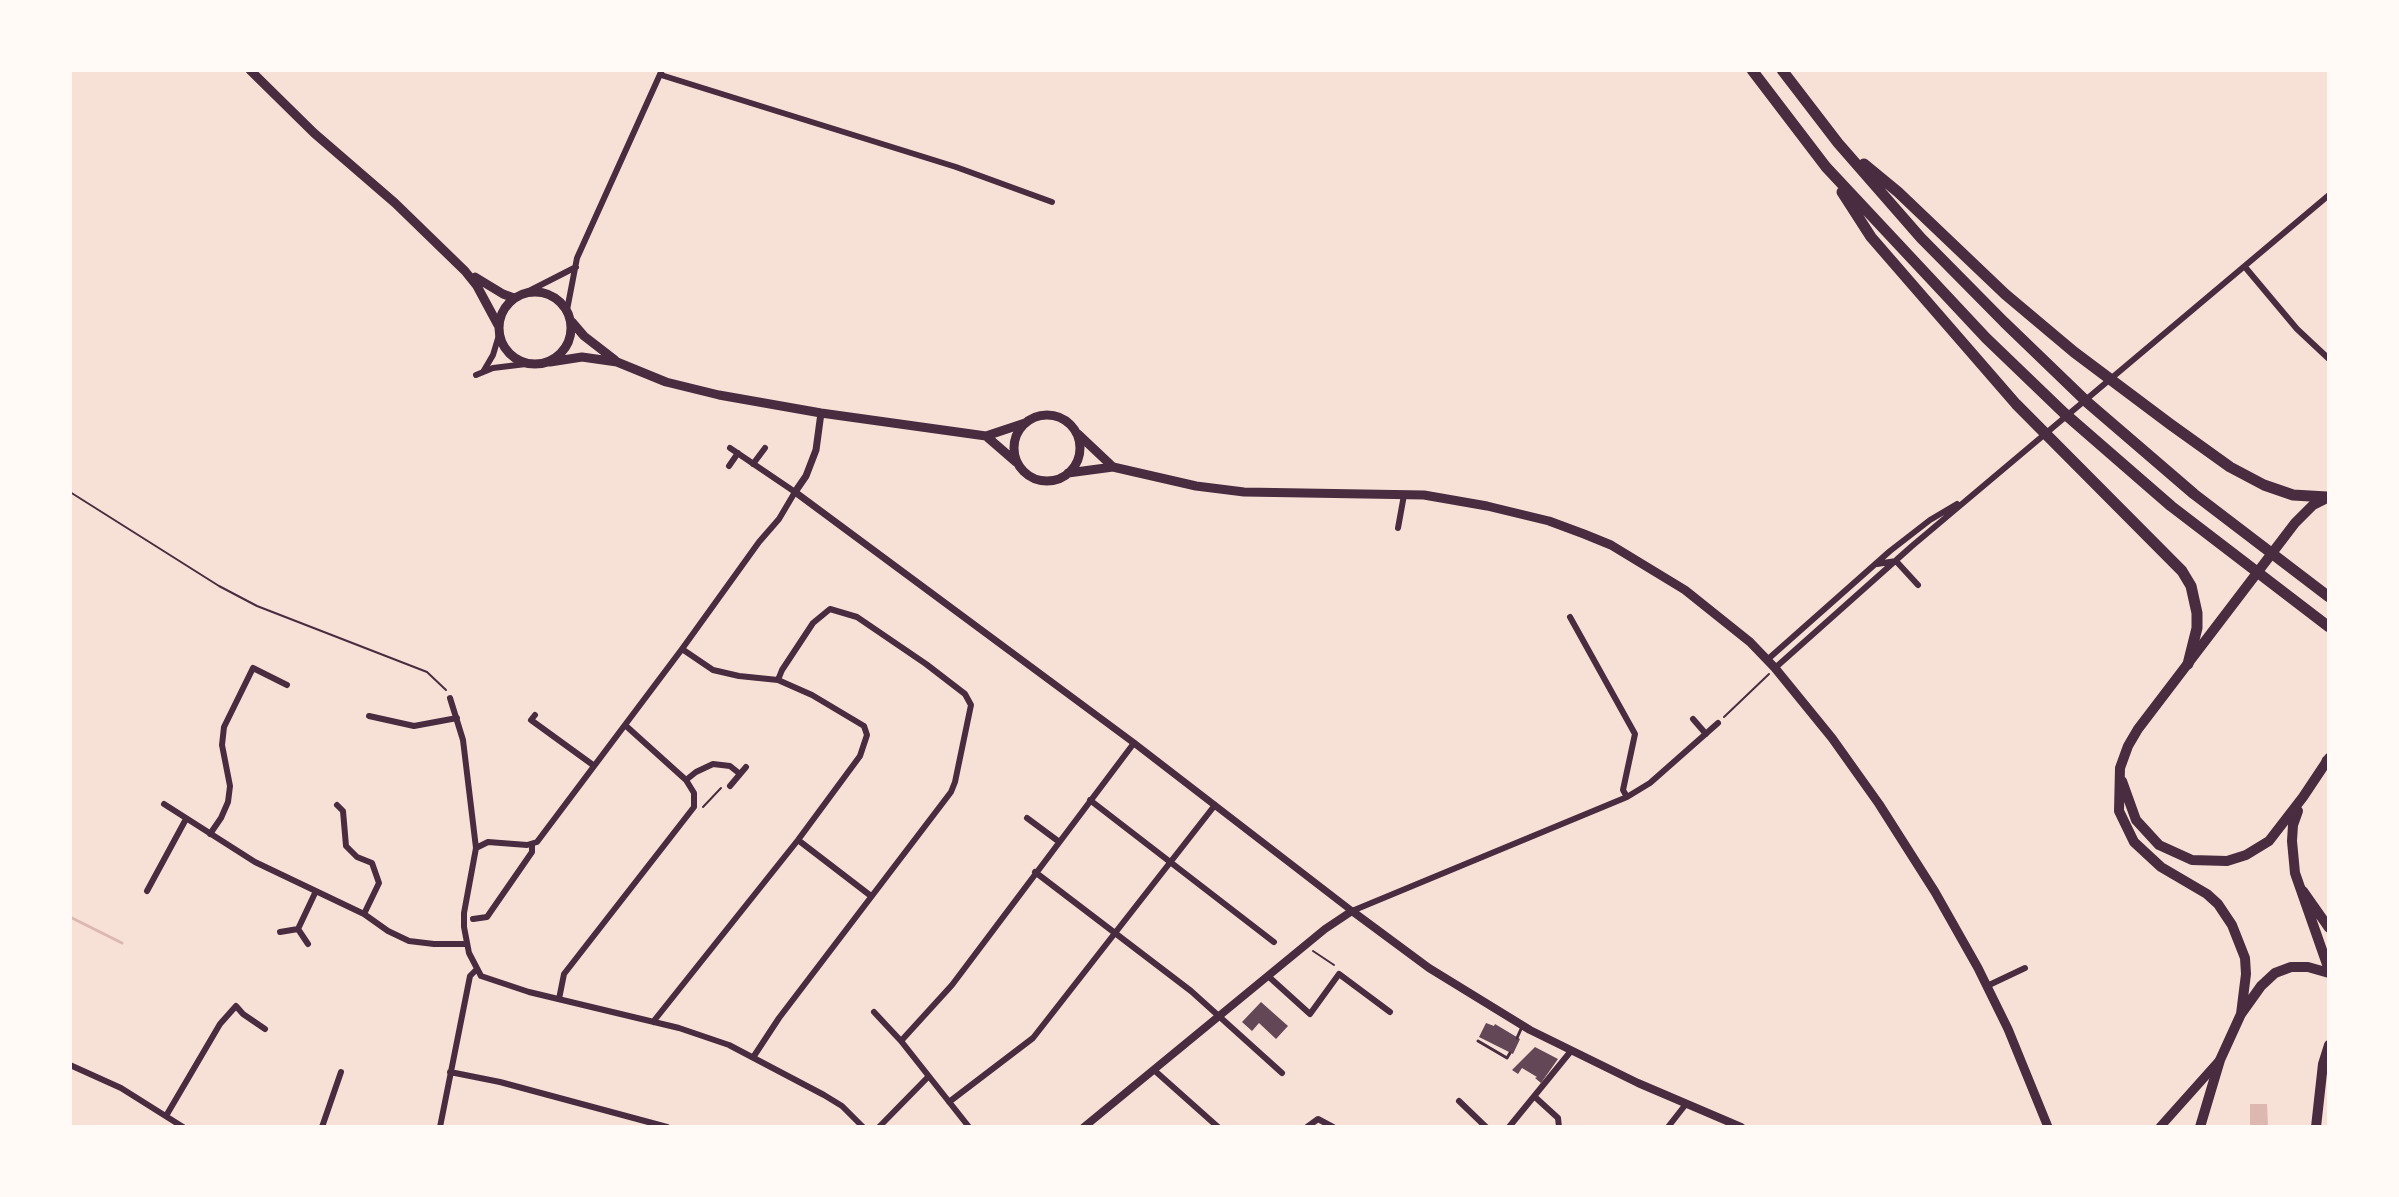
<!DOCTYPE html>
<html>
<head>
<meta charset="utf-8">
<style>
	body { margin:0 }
	#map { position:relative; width:2399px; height:1197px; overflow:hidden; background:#f7e1d7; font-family:"Noto Serif",serif }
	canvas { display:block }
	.frame { position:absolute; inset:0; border:72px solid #fffaf5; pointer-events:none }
</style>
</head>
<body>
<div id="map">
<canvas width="2399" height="1197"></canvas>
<div class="frame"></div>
</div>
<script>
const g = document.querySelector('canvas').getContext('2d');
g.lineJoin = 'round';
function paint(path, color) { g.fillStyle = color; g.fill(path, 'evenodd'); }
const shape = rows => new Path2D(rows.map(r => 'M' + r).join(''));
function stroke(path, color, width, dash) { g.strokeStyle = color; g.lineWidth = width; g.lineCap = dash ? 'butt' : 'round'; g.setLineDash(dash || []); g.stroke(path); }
paint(shape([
	[2250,1104,2267,1104,2268,1127,2250,1127]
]), '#dcb8b0');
stroke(shape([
	[70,917,122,943]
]), '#dcb8b0', 3);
paint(shape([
	[1261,1002,1288,1026,1276,1039,1259,1023,1252,1031,1242,1022],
	[1486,1023,1494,1026,1495,1024,1520,1039,1513,1054,1479,1037],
	[1535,1047,1558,1059,1541,1083,1535,1078,1537,1077,1522,1068,1518,1074,1512,1070]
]), '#644757');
stroke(shape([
	[70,492,219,586,257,606,427,672,446,690],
	[1724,717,1769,674],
	[703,807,721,788],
	[1313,951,1334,965]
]), '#4a2c40', 2);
stroke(shape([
	[1517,1038,1521,1029],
	[1478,1041,1507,1058,1510,1053]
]), '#4a2c40', 3);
stroke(shape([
	[661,75,956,167,1052,202],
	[2245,267,2297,329,2329,359],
	[525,293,576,267],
	[567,310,577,258,662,70],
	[483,372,493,355,499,335],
	[476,375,493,368,526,364],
	[753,464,765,448],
	[729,466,738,453],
	[1398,528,1404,495],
	[1877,564,1896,561,1918,585],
	[1570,617,1635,734,1623,790,1627,797],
	[1767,660,1890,551,1930,520,1957,504],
	[1775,668,1912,546,2329,195],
	[450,698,463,740,476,848,464,913,464,927,469,953,481,976,529,992,679,1028,729,1045,824,1095,842,1106,863,1127],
	[535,715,531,720,593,765],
	[369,716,414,726,457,718],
	[1693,719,1706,734],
	[686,780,696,772,713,764,730,766,740,774],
	[730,786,746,767],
	[1090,800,1274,942],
	[164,804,255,862,364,914,388,931,409,941,434,944,466,944],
	[337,805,343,811,346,846,357,857,372,863,379,883,364,914],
	[1027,818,1058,841],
	[210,834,221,818,228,802,230,786,222,745,224,727,253,668,287,685],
	[798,840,871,896],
	[476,848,488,842,527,845,537,842,682,649,759,542,779,519,795,492,730,448],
	[1035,872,1191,991,1282,1073],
	[147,891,186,819],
	[1352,911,1627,797,1650,783,1718,723],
	[473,919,487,917,532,852,532,844],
	[280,932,298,929],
	[308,944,298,929,316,891],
	[1268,976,1310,1014,1339,974,1390,1012],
	[1987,986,2025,968],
	[559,999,564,974,694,807,694,793,686,780,625,725],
	[874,1012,901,1041,969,1127],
	[653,1022,798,840,860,756,867,735,864,726,812,695,778,680,739,676,713,670,682,649],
	[901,1041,952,985,1134,743],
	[754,1056,779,1018,951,792,955,782,971,705,965,694,926,664,857,617,830,609,813,623,782,670,778,680],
	[70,1065,121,1088,183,1127],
	[1154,1070,1218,1127],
	[450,1072,500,1082,667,1127],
	[1535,1097,1558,1118,1559,1127],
	[1459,1101,1486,1127],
	[949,1102,1033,1038,1215,805],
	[166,1116,220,1024,236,1006,243,1014,265,1029],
	[322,1127,341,1072],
	[440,1127,470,976,476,970],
	[879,1127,928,1077],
	[1307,1127,1318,1119,1333,1127],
	[1509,1127,1571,1051],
	[1668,1127,1686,1104]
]), '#4a2c40', 6);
stroke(shape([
	[821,413,816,450,806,476,795,492,1134,743,1352,911]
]), '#4a2c40', 7);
stroke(shape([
	[1084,1127,1325,929,1352,911,1429,968,1530,1030,1638,1083,1741,1127]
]), '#4a2c40', 8);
stroke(shape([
	[250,70,314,133,395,203,465,271,477,286,498,325],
	[475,277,503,294,514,298],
	'499 328a36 36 0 1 1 72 0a36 36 0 1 1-72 0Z',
	[572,322,584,336,615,360],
	[550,362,582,357,617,362,666,382,719,395,821,413,986,436,1025,423],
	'1014 448a33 33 0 1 1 66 0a33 33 0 1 1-66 0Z',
	[1078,434,1113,467],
	[986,436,1016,462],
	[1068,473,1113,467,1196,486,1244,492,1424,495,1487,506,1549,521,1584,534,1611,545,1685,590,1750,642,1775,668,1832,738,1879,804,1935,892,1978,968,2008,1029,2048,1127],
	[2160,1127,2219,1061]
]), '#4a2c40', 9);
stroke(shape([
	[2122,781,2136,820,2159,845,2192,860,2227,861,2246,855,2269,841,2303,797,2329,758],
	[2298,811,2293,825,2292,841,2295,873,2329,970],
	[2303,891,2329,928],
	[2241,1014,2246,974,2245,958,2232,925,2218,904,2207,894,2161,867,2134,842,2119,811,2120,768,2128,746,2138,729,2295,523,2313,505,2329,497],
	[2200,1127,2220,1060,2241,1014,2261,986,2275,973,2291,967,2308,967,2329,973],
	[2316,1127,2323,1064,2329,1045]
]), '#4a2c40', 10);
stroke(shape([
	[1752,70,1826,167,1986,338,2064,413,2171,506,2329,627],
	[1782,70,1838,143,1921,238,2004,322,2087,402,2194,494,2329,597],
	[1864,164,1898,192,2005,294,2074,352,2170,424,2230,467,2264,485,2293,495,2327,497],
	[1842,192,1871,237,2016,404,2182,571,2191,586,2197,613,2197,628,2188,664],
	[2327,761,2329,760]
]), '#4a2c40', 11);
</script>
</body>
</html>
